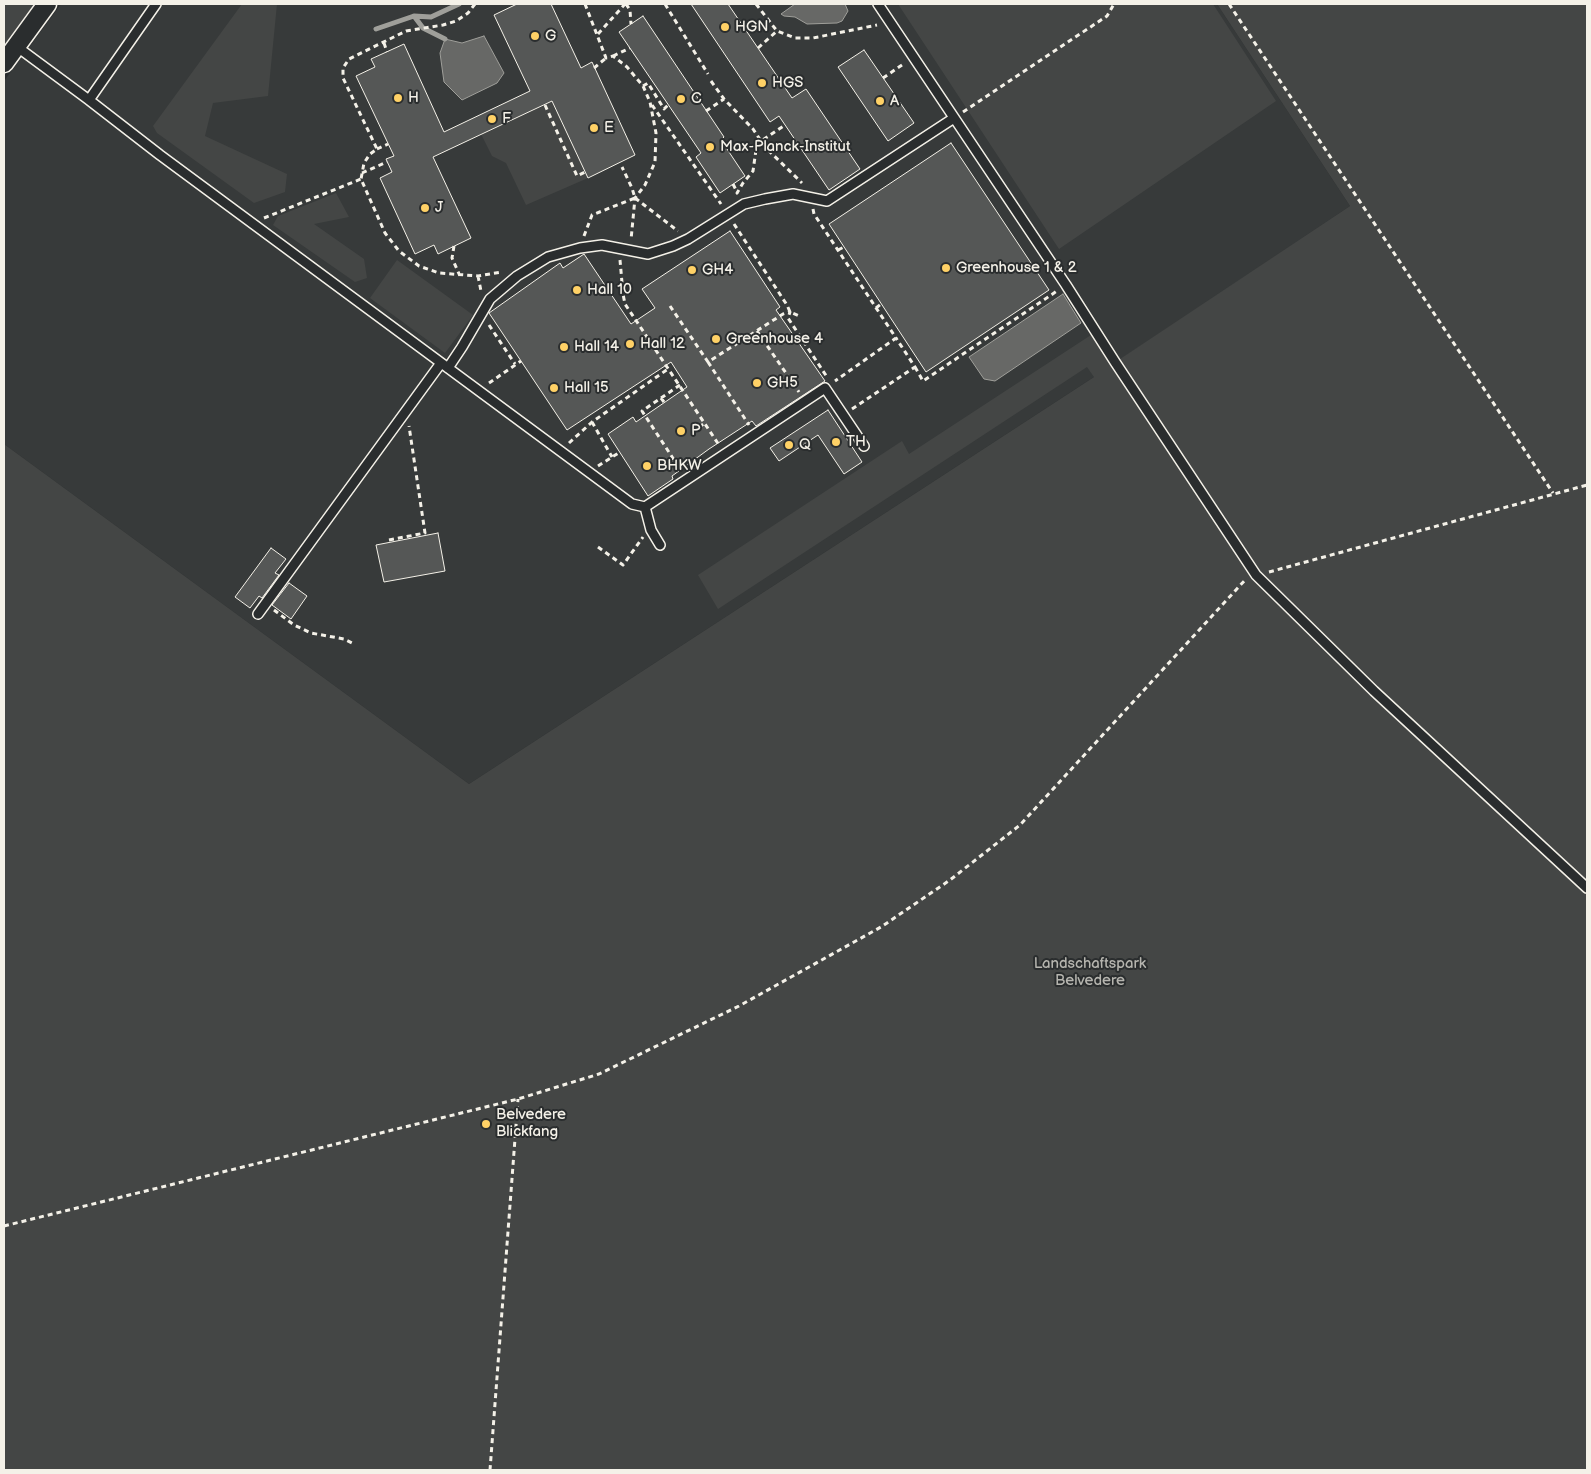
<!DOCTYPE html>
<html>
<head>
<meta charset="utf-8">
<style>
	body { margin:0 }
	#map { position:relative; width:1591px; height:1474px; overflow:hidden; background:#2a2d2e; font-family:"Balsamiq Sans",sans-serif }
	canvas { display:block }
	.frame { position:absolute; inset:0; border:5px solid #f4f1e8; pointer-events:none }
</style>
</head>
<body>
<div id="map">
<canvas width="1591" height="1474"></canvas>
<div class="frame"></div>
</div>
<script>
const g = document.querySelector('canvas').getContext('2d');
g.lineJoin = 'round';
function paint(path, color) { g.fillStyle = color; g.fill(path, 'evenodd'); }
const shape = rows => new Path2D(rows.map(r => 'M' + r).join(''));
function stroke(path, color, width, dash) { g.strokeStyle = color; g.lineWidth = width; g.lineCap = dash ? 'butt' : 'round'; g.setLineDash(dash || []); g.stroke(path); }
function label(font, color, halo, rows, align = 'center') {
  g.font = font + ' "Balsamiq Sans",sans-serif'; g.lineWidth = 4; g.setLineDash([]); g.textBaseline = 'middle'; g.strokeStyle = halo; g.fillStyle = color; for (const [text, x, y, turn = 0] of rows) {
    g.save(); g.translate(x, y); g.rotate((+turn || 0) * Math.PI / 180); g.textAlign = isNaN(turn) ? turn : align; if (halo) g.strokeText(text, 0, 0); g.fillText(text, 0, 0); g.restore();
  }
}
paint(shape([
	[61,4,1217,4,1350,206,1094,377,469,784,4,444,4,81]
]), '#373a3a');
paint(shape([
	[4,4,34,4,4,46],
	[242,4,277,4,268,96,213,103,205,136,287,174,285,192,254,203,157,133,153,126],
	[898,4,1213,4,1276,101,1059,249],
	[1217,4,1587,4,1587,1470,4,1470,4,444,469,784,1094,377,1087,367,718,609,698,575,902,441,909,454,1091,335,1111,365,1350,206],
	[552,101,588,178,526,205,506,163,492,156,481,134],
	[336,193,349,217,314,224,364,259,367,278,355,282,273,225,278,216],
	[397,260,473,315,445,353,370,298]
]), '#444645');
const water = shape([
	[795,4,845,4,848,11,842,21,837,23,807,24,795,17,784,16,781,14,795,4],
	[484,36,504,73,497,83,462,100,444,82,440,53,445,39,462,43,484,36],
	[1063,294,1081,323,995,381,984,379,969,357,1063,294]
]);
paint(water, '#676866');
stroke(water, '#9f9f9a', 1);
stroke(shape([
	[414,16,431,17,459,4],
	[376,29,414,16,423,28,445,39]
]), '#9f9f9a', 5);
const building = shape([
	[517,4,551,4,581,68,592,62,635,155,588,178,552,101,433,157,471,238,438,254,434,245,415,254,380,178,392,172,386,159,394,156,356,76,375,67,371,59,404,44,444,132,530,91,494,15,517,4],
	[691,4,728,4,792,98,806,89,860,169,829,190,779,116,770,122,691,4],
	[643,16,724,137,721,140,745,176,720,193,696,157,701,153,619,32,643,16],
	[864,50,914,123,888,141,838,67,864,50],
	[951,143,1049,290,926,372,829,224,951,143],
	[730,231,780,307,776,310,825,381,756,426,752,421,709,449,672,476,673,479,648,496,608,434,633,417,636,422,687,387,671,362,567,430,489,313,560,263,563,268,584,254,631,324,655,308,642,289,730,231],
	[828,410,862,462,844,474,818,435,779,461,770,448,828,410],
	[438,533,445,571,384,582,376,545,438,533],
	[271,548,286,559,275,573,279,575,262,598,259,596,250,608,235,597,271,548],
	[289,583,307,596,291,619,272,605,289,583]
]);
paint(building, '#555756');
stroke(building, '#f4f1e8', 1);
const lane = shape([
	[878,4,1066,285,1115,362,1256,575,1374,691,1587,888],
	[16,46,89,100,160,155,632,504,645,507,825,388,864,446],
	[89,100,156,4],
	[448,368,462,347,490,299,517,276,548,257,580,248,602,245,648,254,673,246,688,239,744,204,765,199,793,194,827,201,954,118],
	[645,507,651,530,660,545],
	[258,614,441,363]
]);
const street = shape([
	[4,63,47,4]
]);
stroke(lane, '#f4f1e8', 12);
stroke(street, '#f4f1e8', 21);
stroke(shape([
	[475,4,468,13,456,21,443,25,406,31,349,59,343,68,343,78,377,149,370,154,364,163,361,179,385,233,399,251,419,266,439,273,478,276,502,272],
	[585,4,606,58,613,56,627,67,643,86,650,102,656,133,655,162,645,185,635,198,631,240],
	[626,4,630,10,631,24],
	[665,4,708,74],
	[756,4,777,31,795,38,813,38,877,25],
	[1229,4,1553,493],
	[598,34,625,4],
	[384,43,387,52],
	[758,48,777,31],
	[613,56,630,48],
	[594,68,606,58],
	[883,78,905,63],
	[711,81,724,99,753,129,765,147,802,183],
	[643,86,648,83,664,109,668,105],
	[545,105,577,176,585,172],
	[652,105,721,204],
	[706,111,724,99],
	[963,112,1107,16,1114,4],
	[377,149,388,144],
	[362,173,387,162],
	[733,184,737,192],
	[738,194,737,193,743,183,753,171,756,150,761,141,785,125],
	[635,198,678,231],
	[813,209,814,214,896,338,835,381],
	[264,218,361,179],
	[734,224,787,305,790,312,799,316],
	[584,236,592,215,635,198,632,188,622,167],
	[454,246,452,258,460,276],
	[838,250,844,247],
	[620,260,623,294,625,304,719,445],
	[478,276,481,291],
	[670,306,708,362,783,314,790,312,788,318,827,377],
	[876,308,881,304],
	[489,325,515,364],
	[757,331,799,392],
	[708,362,749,425],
	[915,367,923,381,1057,291],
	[489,383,521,361],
	[680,385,642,411,680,469],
	[661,398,664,402],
	[852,409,915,367,896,338],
	[592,422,612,457],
	[699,427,705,423],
	[569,443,592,422,668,369],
	[598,466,620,452],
	[389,540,425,533,409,426],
	[598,547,623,565,643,537],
	[1269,572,1587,485],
	[274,610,294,625,311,633,344,639,354,644],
	[4,1226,518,1099,599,1074,739,1006,881,927,950,880,1020,825,1246,579],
	[490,1470,518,1099]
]), '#f4f1e8', 3, [5, 4]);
stroke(lane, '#2a2d2e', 9);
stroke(street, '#2a2d2e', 18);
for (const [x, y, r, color] of [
	[725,27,5,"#ffd166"],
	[535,36,5,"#ffd166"],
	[762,83,5,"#ffd166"],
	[398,98,5,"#ffd166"],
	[681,99,5,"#ffd166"],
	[880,101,5,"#ffd166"],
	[492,119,5,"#ffd166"],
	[594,128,5,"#ffd166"],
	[710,147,5,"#ffd166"],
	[425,208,5,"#ffd166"],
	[946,268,5,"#ffd166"],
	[692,270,5,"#ffd166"],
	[577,290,5,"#ffd166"],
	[716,339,5,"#ffd166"],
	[630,344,5,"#ffd166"],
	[564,347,5,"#ffd166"],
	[757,383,5,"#ffd166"],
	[554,388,5,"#ffd166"],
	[681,431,5,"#ffd166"],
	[836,442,5,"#ffd166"],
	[789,445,5,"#ffd166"],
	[647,466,5,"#ffd166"],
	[486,1124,5,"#ffd166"]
]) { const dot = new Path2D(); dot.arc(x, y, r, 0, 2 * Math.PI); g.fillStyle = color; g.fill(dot); stroke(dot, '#2a2d2e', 2); }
label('15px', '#f4f1e8', '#2a2d2e', [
	["HGN",735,27],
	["G",545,36],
	["HGS",772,83],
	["H",408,98],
	["C",691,99],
	["A",890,101],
	["F",502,119],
	["E",604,128],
	["Max-Planck-Institut",720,147],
	["J",435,208],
	["Greenhouse 1 & 2",956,268],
	["GH4",702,270],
	["Hall 10",587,290],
	["Greenhouse 4",726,339],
	["Hall 12",640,344],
	["Hall 14",574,347],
	["GH5",767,383],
	["Hall 15",564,388],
	["P",691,431],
	["TH",846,442],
	["Q",799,445],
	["BHKW",657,466],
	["Belvedere",496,1115],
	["Blickfang",496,1132]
], 'left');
label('15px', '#b6b5af', '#2a2d2e', [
	["Landschaftspark",1090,964],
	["Belvedere",1090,981]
]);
</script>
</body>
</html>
